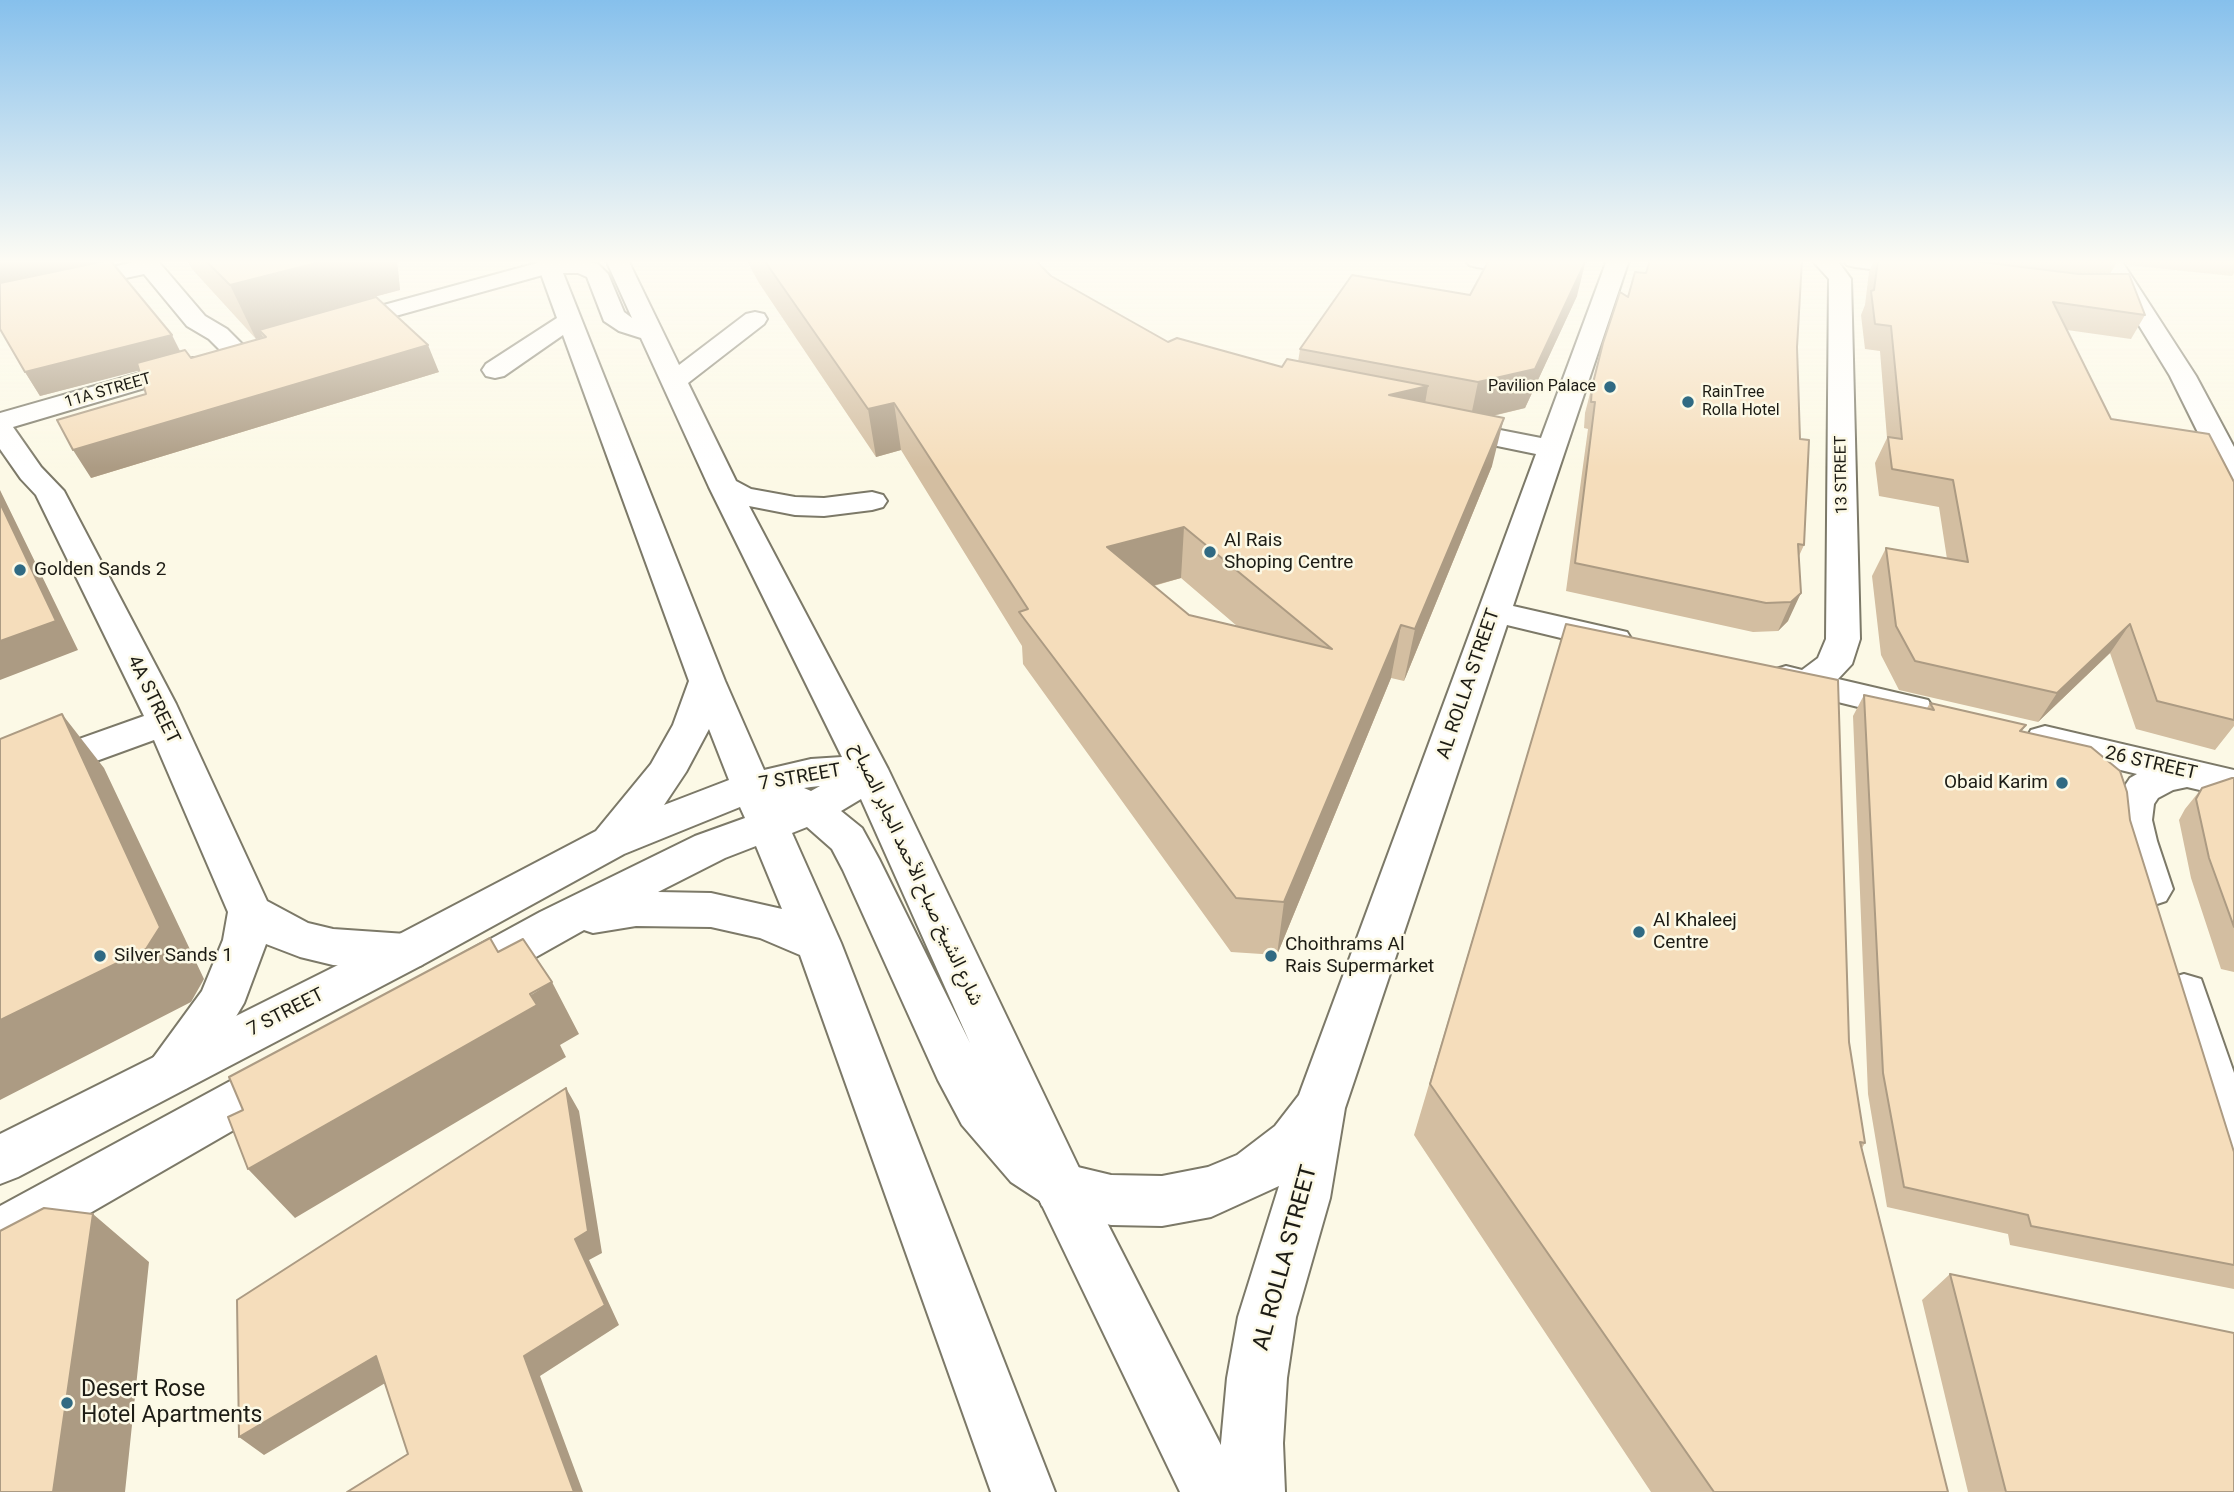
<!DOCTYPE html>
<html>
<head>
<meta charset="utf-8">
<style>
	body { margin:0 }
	canvas { display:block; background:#fcf9e6 }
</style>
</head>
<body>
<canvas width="2234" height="1492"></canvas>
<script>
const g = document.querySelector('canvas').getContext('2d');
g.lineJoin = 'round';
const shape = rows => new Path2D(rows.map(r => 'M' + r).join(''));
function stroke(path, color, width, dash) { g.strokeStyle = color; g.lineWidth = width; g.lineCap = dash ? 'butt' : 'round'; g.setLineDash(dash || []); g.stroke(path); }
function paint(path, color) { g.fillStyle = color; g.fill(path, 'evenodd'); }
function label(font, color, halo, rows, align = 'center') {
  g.font = font + ' Roboto,"Noto Sans Arabic",sans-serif'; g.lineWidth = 5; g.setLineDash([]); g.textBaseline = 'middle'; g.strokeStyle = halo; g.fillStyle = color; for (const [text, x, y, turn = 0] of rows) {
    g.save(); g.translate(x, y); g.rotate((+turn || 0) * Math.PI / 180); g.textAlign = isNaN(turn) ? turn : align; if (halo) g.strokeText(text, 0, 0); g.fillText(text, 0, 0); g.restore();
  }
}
const street = shape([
	[134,260,157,260,205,316,227,329,246,348,250,353,246,358,237,361,228,358,209,339,187,326,144,274,0,305,0,291,135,262,134,260],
	[548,260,557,261,560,266,557,271,338,332,329,330,326,325,329,320,548,260],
	[1466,260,1517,260,1548,265,1551,270,1548,275,1540,277,1477,267,1469,265,1466,260],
	[1607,260,1629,260,1513,606,1627,632,1632,640,1627,648,1615,651,1507,625,1345,1108,1330,1198,1296,1317,1287,1378,1283,1443,1285,1492,1221,1492,1221,1443,1227,1378,1238,1317,1279,1186,1211,1217,1162,1226,1111,1225,1061,1213,1042,1206,1034,1188,1042,1170,1061,1163,1111,1175,1162,1176,1208,1167,1237,1155,1275,1126,1299,1095,1536,454,1439,434,1435,428,1439,422,1449,420,1541,438,1607,260],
	[1812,260,1837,260,1851,279,1860,639,1852,664,1838,679,1928,700,1934,709,1928,718,1915,721,1773,686,1768,678,1773,670,1786,666,1802,670,1818,658,1826,639,1829,279,1812,260],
	[1844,260,1905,260,1933,264,1936,269,1933,274,1925,276,1855,267,1847,265,1844,260],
	[2099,260,2121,260,2196,376,2234,447,2234,484,2224,481,2219,475,2170,376,2099,260],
	[193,358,202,361,206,366,202,371,13,427,41,467,64,491,176,704,267,901,308,923,333,929,406,934,422,939,429,952,422,965,406,970,333,965,300,957,266,944,244,1003,215,1052,187,1088,170,1095,153,1088,145,1073,153,1058,202,991,223,940,228,912,154,740,0,796,0,767,144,716,36,495,21,479,0,449,0,413,193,358],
	[2045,726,2234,770,2234,798,2187,787,2173,790,2158,798,2154,804,2152,820,2157,841,2173,889,2166,901,2151,906,2136,901,2129,889,2115,841,2112,820,2114,802,2130,778,2137,774,2031,748,2026,739,2031,730,2045,726],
	[2184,974,2201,979,2234,1073,2234,1175,2216,1168,2208,1151,2161,993,2167,979,2184,974]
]);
const secondary = shape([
	[536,260,580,260,598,264,608,274,624,312,632,318,606,260,628,260,679,365,746,314,755,312,764,314,767,319,764,324,688,383,736,481,751,489,795,497,824,498,872,492,883,495,887,501,883,507,872,510,824,516,795,515,749,506,888,769,1080,1170,1245,1492,1180,1492,1040,1201,1011,1182,962,1125,938,1080,843,870,832,849,807,827,792,833,841,943,1055,1492,991,1492,800,955,760,938,711,927,636,926,593,933,584,930,495,980,479,986,463,980,456,967,463,954,540,912,695,836,745,818,740,807,624,854,422,965,18,1177,0,1184,0,1134,390,939,596,831,651,764,673,725,689,681,563,335,504,376,495,378,486,376,482,370,486,364,557,318,536,260],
	[563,273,578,273,587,277,604,321,619,331,641,338,709,487,842,757,811,759,764,770,725,681,563,273],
	[709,729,729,780,664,805,686,772,709,729],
	[820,786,811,791,804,788,811,787,820,786],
	[861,799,970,1043,879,859,862,828,841,811,861,799],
	[756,846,782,909,711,893,658,892,725,858,756,846],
	[286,1053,303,1060,311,1075,303,1090,19,1254,0,1262,0,1206,269,1060,286,1053]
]);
stroke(street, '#7c7968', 4);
stroke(secondary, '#7c7968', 4);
paint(street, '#fff');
paint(secondary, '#fff');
paint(shape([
	[108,260,180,351,191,358,263,338,263,337,256,339,192,269,187,260,397,260,400,290,366,299,439,372,91,478,146,394,139,370,40,396,25,372],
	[748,260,1035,260,1051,276,1168,342,1282,367,1298,362,1300,349,1470,295,1577,296,1525,408,1493,416,1492,466,1404,681,1391,678,1277,955,1231,952,1023,664,1022,646,901,450,876,457,759,283,749,265],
	[1181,578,1237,626,1189,615,1154,586],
	[1874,260,2118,260,2110,274,2145,315,2131,339,2067,330,2111,419,2234,482,2234,726,2215,750,2136,729,2110,653,2038,722,1899,690,1881,655,1872,576,1886,548,1947,559,1939,507,1879,496,1875,463,1887,438,1880,351,1865,349,1861,315,1865,305,1869,272],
	[2123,260,2234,260,2234,273,2232,276,2127,265],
	[1628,297,1797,347,1804,545,1799,556,1788,621,1778,631,1753,632,1566,591,1588,429,1584,428,1585,413,1603,343],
	[1566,624,1849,1042,1865,1143,1862,1148,1948,1492,1651,1492,1414,1135],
	[1864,695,1927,708,1930,703,2026,725,2022,731,2130,820,2234,1152,2234,1289,2010,1245,2008,1234,1887,1207,1868,1094,1853,716],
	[2234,778,2234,972,2221,969,2191,878,2179,820,2185,809,2202,788],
	[1950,1274,2234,1492,1968,1492,1922,1300]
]), '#d3bea1');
paint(shape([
	[19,260,107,260,110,265,0,288,0,264],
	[328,260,397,260,400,290,366,299,369,307,259,330,263,337,256,339,230,285],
	[1586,260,1577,296,1525,408,1470,421,1478,382],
	[172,335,184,359,40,396,25,372],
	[428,345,439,372,91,478,73,450],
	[1428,386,1420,433,1389,395],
	[894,403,901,450,876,457,868,409],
	[1504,418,1492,466,1404,681,1415,629],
	[0,490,78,650,0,680],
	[1184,527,1181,578,1107,598,1107,547],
	[1801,593,1788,621,1778,631,1791,602],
	[2130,624,2110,653,2038,722,2057,693],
	[1401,625,1391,678,1277,955,1284,902],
	[62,714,104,768,204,979,191,1002,0,1100,0,1020],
	[552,982,579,1034,560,1045,566,1057,295,1218,248,1169],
	[566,1088,579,1111,602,1253,589,1260,619,1325,540,1376,583,1492,574,1492,524,1356],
	[93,1214,149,1262,125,1492,53,1492],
	[376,1356,397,1376,264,1455,239,1437]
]), '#ac9b83');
const building = shape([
	[0,260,19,260,0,264,0,260],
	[110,260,172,335,25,372,0,329,0,283,110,260],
	[205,260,328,260,230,285,205,260],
	[764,260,1035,260,1051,276,1168,342,1177,338,1282,367,1287,359,1428,386,1389,395,1504,418,1415,629,1401,625,1284,902,1236,898,1019,612,1028,609,894,403,868,409,764,260],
	[1184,527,1332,649,1189,615,1107,547,1184,527],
	[1489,260,1586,260,1535,369,1478,382,1300,349,1352,275,1470,295,1489,260],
	[1650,260,1802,260,1797,347,1800,439,1809,440,1804,545,1798,544,1801,593,1791,602,1766,603,1575,563,1595,402,1591,402,1592,387,1603,343,1620,292,1628,297,1635,272,1646,273,1650,260],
	[1878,260,1965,260,2079,274,2129,274,2145,315,2053,302,2111,419,2209,434,2234,482,2234,720,2157,701,2130,624,2057,693,1915,661,1896,626,1886,548,1968,562,1953,480,1892,469,1888,437,1902,439,1891,326,1875,324,1871,291,1874,290,1878,260],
	[376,297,428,345,73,450,57,420,146,394,137,363,185,350,191,358,266,337,259,330,376,297],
	[0,503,56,621,0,641,0,503],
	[1566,624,1838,680,1849,1042,1865,1143,1860,1142,1948,1492,1714,1492,1430,1084,1566,624],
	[1864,695,1934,710,1930,703,2026,725,2020,731,2091,747,2120,771,2127,792,2130,820,2234,1152,2234,1265,2031,1226,2028,1215,1904,1187,1883,1073,1864,695],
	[62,714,160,927,146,949,0,1020,0,739,62,714],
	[2232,778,2234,778,2234,927,2209,858,2196,799,2202,788,2232,778],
	[490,938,498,952,523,939,552,982,530,994,537,1005,248,1169,228,1117,243,1110,229,1077,490,938],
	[566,1088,588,1231,575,1239,605,1305,524,1356,574,1492,347,1492,408,1454,376,1356,239,1437,237,1300,566,1088],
	[44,1208,93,1214,53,1492,0,1492,0,1231,44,1208],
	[1950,1274,2234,1333,2234,1492,2006,1492,1950,1274]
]);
paint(building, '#f5ddbb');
stroke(building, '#ac9b83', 2);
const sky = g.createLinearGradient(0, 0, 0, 468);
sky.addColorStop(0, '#86c0ec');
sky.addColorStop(0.56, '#fefcf4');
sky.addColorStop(1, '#fefcf400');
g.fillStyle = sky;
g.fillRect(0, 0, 2234, 468);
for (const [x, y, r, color] of [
	[1610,387,7,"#306a83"],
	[1688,402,7,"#306a83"],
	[1210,552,7,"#306a83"],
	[20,570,7,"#306a83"],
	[2062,783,7,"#306a83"],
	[1639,932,7,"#306a83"],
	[100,956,7,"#306a83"],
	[1271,956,7,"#306a83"],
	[67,1403,7,"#306a83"]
]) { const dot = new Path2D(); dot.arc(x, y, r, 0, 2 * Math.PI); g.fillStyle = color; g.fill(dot); stroke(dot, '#fcf9e6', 2.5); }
label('16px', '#1d1c15', '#fcf9e6', [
	["Pavilion Palace",1596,387],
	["RainTree",1702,393,"left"],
	["Rolla Hotel",1702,411,"left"]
], 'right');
label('16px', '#1d1c15', '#fcf9e6', [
	["11A STREET",108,391,-16],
	["13 STREET",1842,475,-91]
]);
label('19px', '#1d1c15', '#fcf9e6', [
	["Al Rais",1224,541],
	["Shoping Centre",1224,563],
	["Golden Sands 2",34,570],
	["Obaid Karim",2048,783,"right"],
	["Al Khaleej",1653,921],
	["Centre",1653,943],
	["Choithrams Al",1285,945],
	["Rais Supermarket",1285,967],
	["Silver Sands 1",114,956]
], 'left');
label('19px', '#1d1c15', '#fcf9e6', [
	["AL ROLLA STREET",1469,684,-71],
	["4A STREET",153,700,64],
	["26 STREET",2151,764,13],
	["7 STREET",800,778,-10],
	["شارع الشيخ صباح الأحمد الجابر الصباح",916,875,65],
	["7 STREET",286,1013,-27]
]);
label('23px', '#1d1c15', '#fcf9e6', [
	["AL ROLLA STREET",1286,1258,-75]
]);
label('23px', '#1d1c15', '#fcf9e6', [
	["Desert Rose",81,1390],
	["Hotel Apartments",81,1416]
], 'left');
</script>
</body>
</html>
